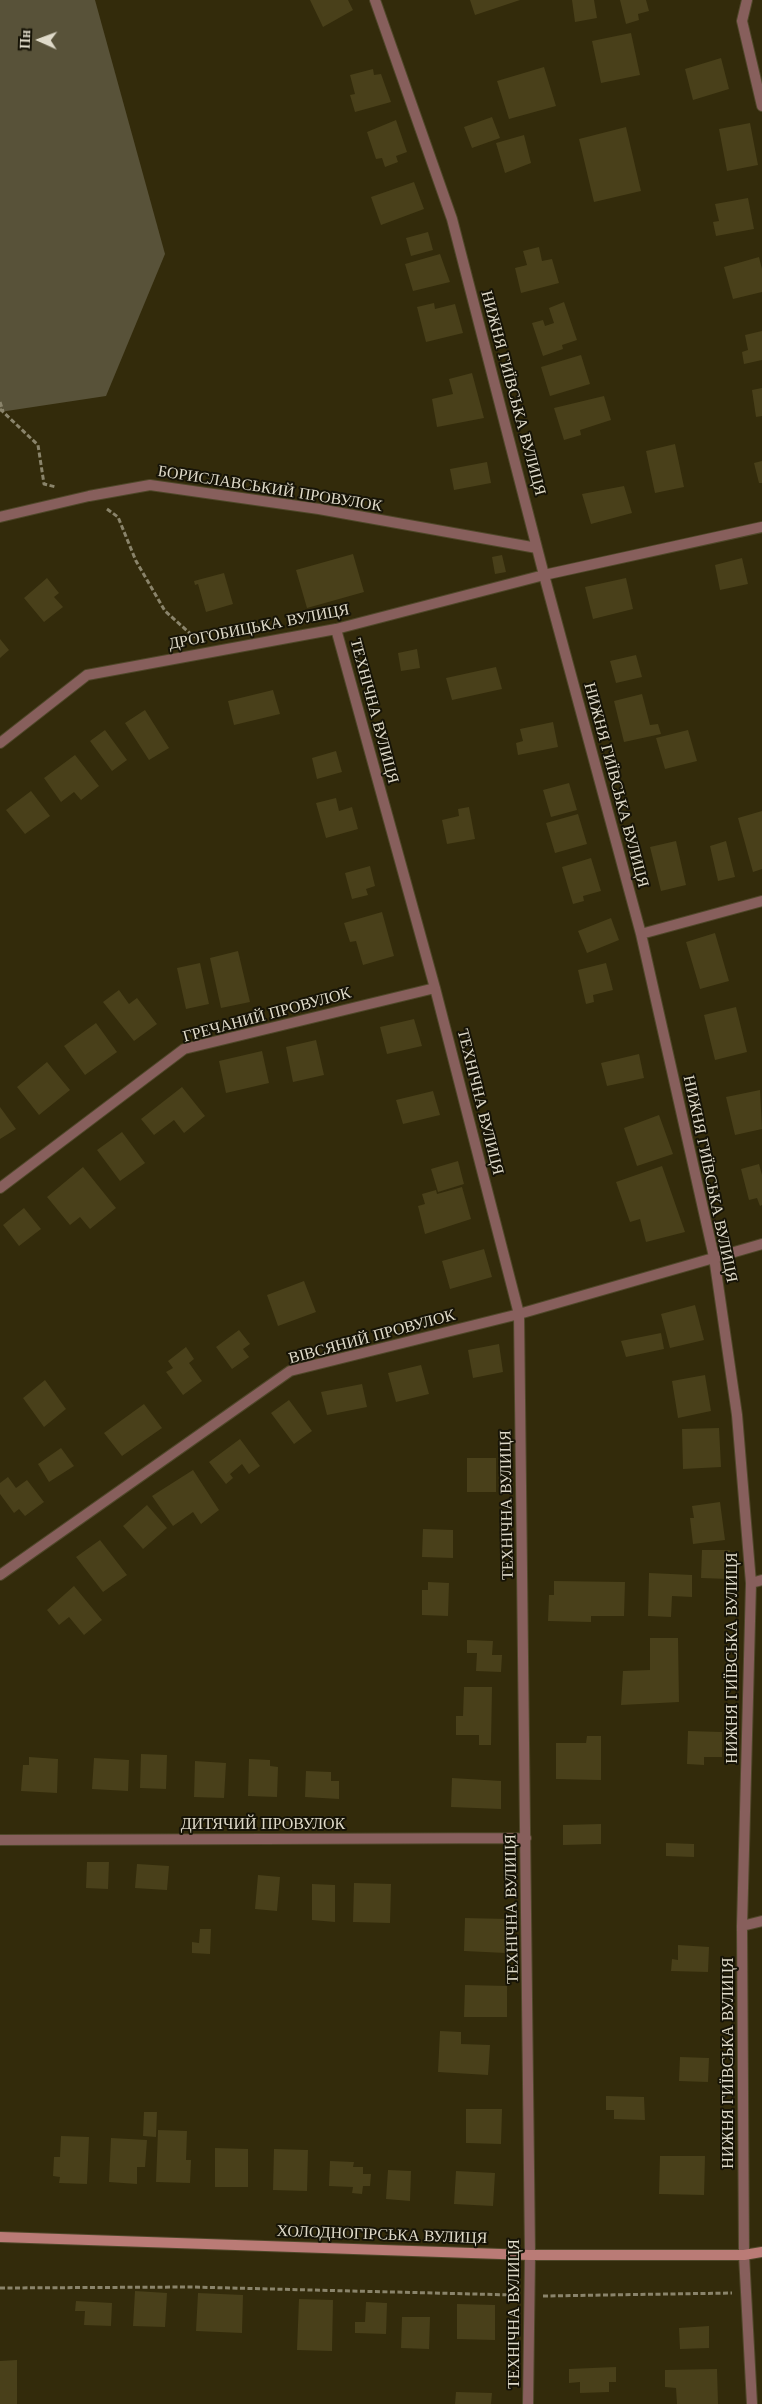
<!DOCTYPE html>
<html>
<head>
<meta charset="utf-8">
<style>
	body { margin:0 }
	#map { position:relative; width:762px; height:2404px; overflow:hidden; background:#332b0b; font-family:"Libre Baskerville",serif }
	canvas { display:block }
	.north { position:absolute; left:15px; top:15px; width:50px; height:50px; -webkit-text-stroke:4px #171407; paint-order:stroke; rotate:272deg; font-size:14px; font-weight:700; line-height:20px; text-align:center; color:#dfdac9 }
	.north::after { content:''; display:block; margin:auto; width:18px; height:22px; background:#dfdac9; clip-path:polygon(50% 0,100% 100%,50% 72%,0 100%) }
</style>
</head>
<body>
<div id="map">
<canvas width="762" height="2404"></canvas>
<div class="north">Пн</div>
</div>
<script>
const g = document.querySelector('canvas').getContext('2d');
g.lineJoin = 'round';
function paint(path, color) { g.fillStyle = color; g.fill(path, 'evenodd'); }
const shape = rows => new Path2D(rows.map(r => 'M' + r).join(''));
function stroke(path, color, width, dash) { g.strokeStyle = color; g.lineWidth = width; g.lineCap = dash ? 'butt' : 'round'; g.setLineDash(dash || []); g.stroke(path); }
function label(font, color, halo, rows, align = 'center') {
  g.font = font + ' "Libre Baskerville",serif'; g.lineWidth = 4; g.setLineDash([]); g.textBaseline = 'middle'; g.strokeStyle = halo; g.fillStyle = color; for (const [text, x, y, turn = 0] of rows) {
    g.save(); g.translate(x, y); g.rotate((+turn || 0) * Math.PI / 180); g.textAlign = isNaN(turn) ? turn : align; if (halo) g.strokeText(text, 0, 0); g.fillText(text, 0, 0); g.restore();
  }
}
paint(shape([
	[0,0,95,0,165,254,106,396,0,412]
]), '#585239');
paint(shape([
	[310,0,348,0,353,10,323,27],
	[470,0,520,0,475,15],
	[572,0,594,0,597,18,575,22],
	[620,0,646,0,649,11,638,14,639,20,626,24],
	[631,33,640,75,601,83,592,41],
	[721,58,729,89,693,100,685,69],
	[544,67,556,106,509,119,497,81],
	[373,69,374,75,381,74,391,102,355,112,350,95,355,94,350,75],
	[492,117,500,138,472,148,464,127],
	[396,120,407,152,396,156,398,162,385,167,382,158,376,159,367,132],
	[750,123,758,165,727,171,719,129],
	[626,127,641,191,594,202,579,139],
	[524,135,531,163,505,173,496,143],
	[414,182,424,209,381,225,371,197],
	[748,198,754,229,716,236,713,222,719,221,715,204],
	[428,232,433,250,411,256,406,238],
	[539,247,542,261,552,259,559,283,521,293,515,268,527,265,523,251],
	[440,254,450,282,413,291,405,264],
	[759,257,762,269,762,292,733,299,724,267],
	[564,302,577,340,562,345,563,349,543,356,532,323,543,320,545,326,554,323,549,308],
	[434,303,435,309,455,304,463,333,426,342,417,307],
	[762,331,762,360,744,364,742,352,748,350,745,335],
	[581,355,590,384,550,396,541,367],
	[472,373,484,418,437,427,432,399,453,394,449,379],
	[762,388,762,416,756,417,752,390],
	[604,396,611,420,580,430,581,435,564,440,554,408],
	[675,444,684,487,655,493,646,451],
	[762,461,762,483,759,483,754,463],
	[487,462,491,483,454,490,450,469],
	[624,486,632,513,591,524,582,494],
	[353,554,364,592,307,608,296,570],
	[502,555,506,572,495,574,492,557],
	[742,558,748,584,720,590,715,565],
	[224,573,233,604,206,612,198,584,195,585,194,581],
	[47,578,59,593,54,597,63,607,44,622,24,598],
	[626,578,633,609,593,619,585,587],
	[0,639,9,650,0,658],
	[417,649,420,668,401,671,398,653],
	[636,655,642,677,616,683,610,661],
	[496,667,502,689,452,700,446,678],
	[273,690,280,714,234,725,228,701],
	[642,694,650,725,658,724,661,734,624,742,614,701],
	[145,710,169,748,149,760,125,723],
	[553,722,558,747,518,755,516,743,523,741,520,729],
	[105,730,127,760,112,771,90,741],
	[688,730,697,761,665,769,656,738],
	[336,751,342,772,317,779,312,758],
	[75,755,99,786,81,800,74,792,61,802,44,778],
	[569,783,577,810,551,817,543,790],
	[31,791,50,816,25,834,6,810],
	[336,798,339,811,352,807,358,829,326,838,316,803],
	[469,807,475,839,447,844,442,820,459,816,458,809],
	[762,811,762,869,753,872,738,818],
	[578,814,587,844,555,853,546,823],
	[676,841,686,885,661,891,650,847],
	[726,841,735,877,718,881,710,846],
	[591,858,601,891,583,896,584,901,573,904,562,867],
	[370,866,375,886,366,889,368,895,352,899,345,873],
	[382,912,394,956,363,965,356,941,350,942,344,923],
	[611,918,619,940,587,953,578,931],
	[715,933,729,981,700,989,686,942],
	[238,951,250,1002,221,1008,210,958],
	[200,963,209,1004,186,1009,177,968],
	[606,963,613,990,593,995,594,1002,586,1004,578,970],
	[119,990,129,1004,137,998,157,1024,134,1041,103,1002],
	[736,1007,747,1052,715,1060,704,1015],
	[414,1019,422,1046,387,1054,380,1027],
	[96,1023,117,1052,85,1075,64,1046],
	[316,1040,324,1075,293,1082,286,1047],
	[262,1051,269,1083,226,1093,219,1061],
	[639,1054,644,1078,607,1086,601,1063],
	[47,1062,70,1090,39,1115,17,1087],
	[182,1087,205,1116,184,1133,174,1120,154,1135,141,1119],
	[760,1090,762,1129,735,1135,726,1097],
	[433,1091,440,1115,403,1124,396,1100],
	[0,1107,16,1129,0,1139],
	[659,1115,673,1154,637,1166,624,1128],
	[122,1132,145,1163,120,1181,97,1150],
	[458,1161,464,1184,438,1192,431,1169],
	[759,1164,762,1175,762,1205,760,1206,757,1198,749,1200,741,1169],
	[662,1166,685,1232,646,1242,640,1219,630,1222,616,1182],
	[83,1167,116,1208,90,1229,80,1217,70,1225,47,1197],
	[462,1187,471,1219,425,1234,418,1206,425,1204,422,1194,436,1190,437,1194],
	[24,1208,41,1229,19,1246,3,1225],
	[484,1249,492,1277,450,1289,442,1261],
	[304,1281,316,1312,278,1326,267,1295],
	[695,1305,704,1340,670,1348,661,1314],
	[239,1330,250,1344,243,1349,249,1357,232,1369,216,1347],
	[661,1333,664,1349,626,1357,621,1341],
	[499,1344,503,1372,473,1378,468,1350],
	[186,1347,194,1359,189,1363,202,1381,183,1395,166,1372,173,1368,168,1361],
	[421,1365,429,1394,396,1402,388,1373],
	[705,1375,711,1411,678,1418,672,1381],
	[45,1380,66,1409,44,1427,23,1398],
	[362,1384,367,1407,327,1415,321,1392],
	[289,1400,312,1431,294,1444,271,1413],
	[144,1404,162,1428,122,1456,104,1433],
	[719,1428,721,1467,683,1469,682,1429],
	[240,1439,260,1466,249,1474,242,1464,230,1474,233,1478,226,1484,209,1462],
	[61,1448,74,1466,49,1482,38,1464],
	[467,1458,496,1458,496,1492,467,1492],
	[193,1470,219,1510,201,1524,193,1512,173,1526,152,1496],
	[8,1477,16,1488,27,1480,44,1502,25,1516,19,1509,14,1513,0,1494,0,1483],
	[720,1502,725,1540,693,1544,690,1518,694,1518,692,1506],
	[147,1505,167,1528,143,1549,123,1526],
	[423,1529,453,1530,453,1558,422,1557],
	[100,1540,127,1575,103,1592,76,1557],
	[702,1550,730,1550,729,1579,701,1578],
	[649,1573,692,1575,692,1597,672,1596,671,1617,648,1616],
	[554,1581,625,1582,624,1616,591,1616,591,1622,548,1621,549,1595,554,1595],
	[428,1582,449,1583,448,1616,422,1615,422,1590,428,1590],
	[74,1586,102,1620,84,1635,69,1617,59,1625,47,1610],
	[650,1638,678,1638,679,1702,621,1705,623,1671,650,1670],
	[467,1640,493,1641,492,1655,502,1655,501,1672,476,1671,477,1653,467,1653],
	[464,1687,492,1687,491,1745,479,1745,479,1735,456,1735,456,1716,463,1716],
	[688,1731,722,1732,722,1757,704,1757,704,1765,687,1764],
	[587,1736,601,1736,601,1780,556,1779,556,1743,586,1743],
	[141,1754,167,1755,166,1789,140,1788],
	[29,1757,58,1759,57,1793,21,1791,23,1765,29,1765],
	[94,1758,129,1760,128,1791,92,1789],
	[249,1759,270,1760,270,1766,278,1767,277,1797,248,1796],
	[195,1761,226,1763,224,1798,194,1797],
	[306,1771,331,1772,331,1781,339,1781,339,1799,305,1797],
	[452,1778,501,1781,501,1809,451,1807],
	[601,1824,601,1844,563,1845,563,1825],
	[666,1843,694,1844,694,1857,666,1856],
	[87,1862,109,1862,108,1889,86,1888],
	[137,1864,169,1866,167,1890,135,1888],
	[258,1875,280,1877,277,1911,255,1909],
	[354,1883,391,1884,390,1923,353,1922],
	[312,1884,335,1885,335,1922,312,1920],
	[465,1918,507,1919,506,1953,464,1951],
	[200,1929,211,1929,210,1954,192,1953,192,1942,199,1943],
	[678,1945,709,1947,708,1972,671,1971,672,1959,678,1960],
	[465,1985,507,1986,507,2017,464,2017],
	[440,2031,461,2032,461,2044,490,2045,488,2075,438,2072],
	[680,2057,709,2058,708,2082,679,2081],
	[606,2096,644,2097,645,2120,614,2119,614,2110,606,2110],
	[466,2109,502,2109,501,2144,466,2143],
	[144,2112,157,2112,156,2137,143,2136],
	[158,2130,187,2131,186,2160,191,2160,190,2183,156,2182],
	[61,2136,89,2137,87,2184,59,2183,60,2177,53,2176,54,2157,60,2157],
	[111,2138,147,2140,145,2167,137,2167,137,2184,109,2182],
	[215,2148,248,2149,248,2187,215,2187],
	[274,2149,308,2150,307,2191,273,2190],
	[660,2156,705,2156,704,2195,659,2194],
	[330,2161,354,2162,353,2167,363,2167,363,2174,371,2174,370,2186,363,2186,362,2194,352,2193,353,2187,329,2186],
	[388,2170,411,2171,410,2201,386,2199],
	[456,2171,495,2173,493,2206,454,2204],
	[135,2291,167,2293,165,2327,133,2326],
	[198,2293,243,2295,242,2333,196,2331],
	[299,2299,333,2300,332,2351,297,2350],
	[76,2301,112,2303,111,2326,84,2325,85,2311,75,2311],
	[366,2302,387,2303,386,2334,355,2333,355,2322,365,2322],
	[457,2304,495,2305,495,2340,457,2339],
	[402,2317,430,2317,429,2349,401,2348],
	[709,2326,709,2348,680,2349,679,2328],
	[17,2360,17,2404,0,2404,0,2361],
	[616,2367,616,2382,609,2382,609,2392,580,2393,580,2382,569,2383,569,2369],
	[717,2369,718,2404,677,2404,676,2388,665,2387,665,2370],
	[456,2392,492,2393,491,2404,455,2404]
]), '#49401a');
const street = shape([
	[375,0,452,219,544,575,641,934,714,1257,737,1415,751,1583,742,1926,744,2255,752,2404],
	[747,0,742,21,762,106],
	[0,517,89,496,150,485,319,509,537,548],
	[336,629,435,988,519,1314,530,2255,528,2404],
	[0,743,87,675,336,629,544,575,762,527],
	[641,934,762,901],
	[0,1188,184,1049,435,988],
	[0,1575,290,1371,519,1314,762,1244],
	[751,1583,762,1580],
	[0,1840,526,1838],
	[742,1926,762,1921]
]);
const secondary = shape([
	[0,2237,530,2255,744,2255,762,2252]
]);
stroke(street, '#4f4729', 12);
stroke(secondary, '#4f4729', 12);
stroke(shape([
	[0,402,3,411],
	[0,409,38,445,44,484,56,487],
	[107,509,118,517,136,561,165,611,193,636,199,638],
	[0,2288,190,2287,514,2295],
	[543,2296,732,2293]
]), '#8a846b', 3, [5, 2.5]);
stroke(street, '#875f5c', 10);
stroke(secondary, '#ba7b76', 10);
label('16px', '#dfdac9', '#171407', [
	["НИЖНЯ ГИЇВСЬКА ВУЛИЦЯ",513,393,75],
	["БОРИСЛАВСЬКИЙ ПРОВУЛОК",270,489,9],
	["ДРОГОБИЦЬКА ВУЛИЦЯ",259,627,-11],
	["ТЕХНІЧНА ВУЛИЦЯ",374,711,75],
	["НИЖНЯ ГИЇВСЬКА ВУЛИЦЯ",616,785,75],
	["ГРЕЧАНИЙ ПРОВУЛОК",267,1015,-15],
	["ТЕХНІЧНА ВУЛИЦЯ",480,1102,76],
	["НИЖНЯ ГИЇВСЬКА ВУЛИЦЯ",710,1179,78],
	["ВІВСЯНИЙ ПРОВУЛОК",372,1337,-15],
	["ТЕХНІЧНА ВУЛИЦЯ",507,1505,-91],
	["НИЖНЯ ГИЇВСЬКА ВУЛИЦЯ",732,1658,-90],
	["ДИТЯЧИЙ ПРОВУЛОК",263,1824],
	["ТЕХНІЧНА ВУЛИЦЯ",512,1909,-91],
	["НИЖНЯ ГИЇВСЬКА ВУЛИЦЯ",728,2063,-90],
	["ХОЛОДНОГІРСЬКА ВУЛИЦЯ",382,2235,2],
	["ТЕХНІЧНА ВУЛИЦЯ",514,2314,-90]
]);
</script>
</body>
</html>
